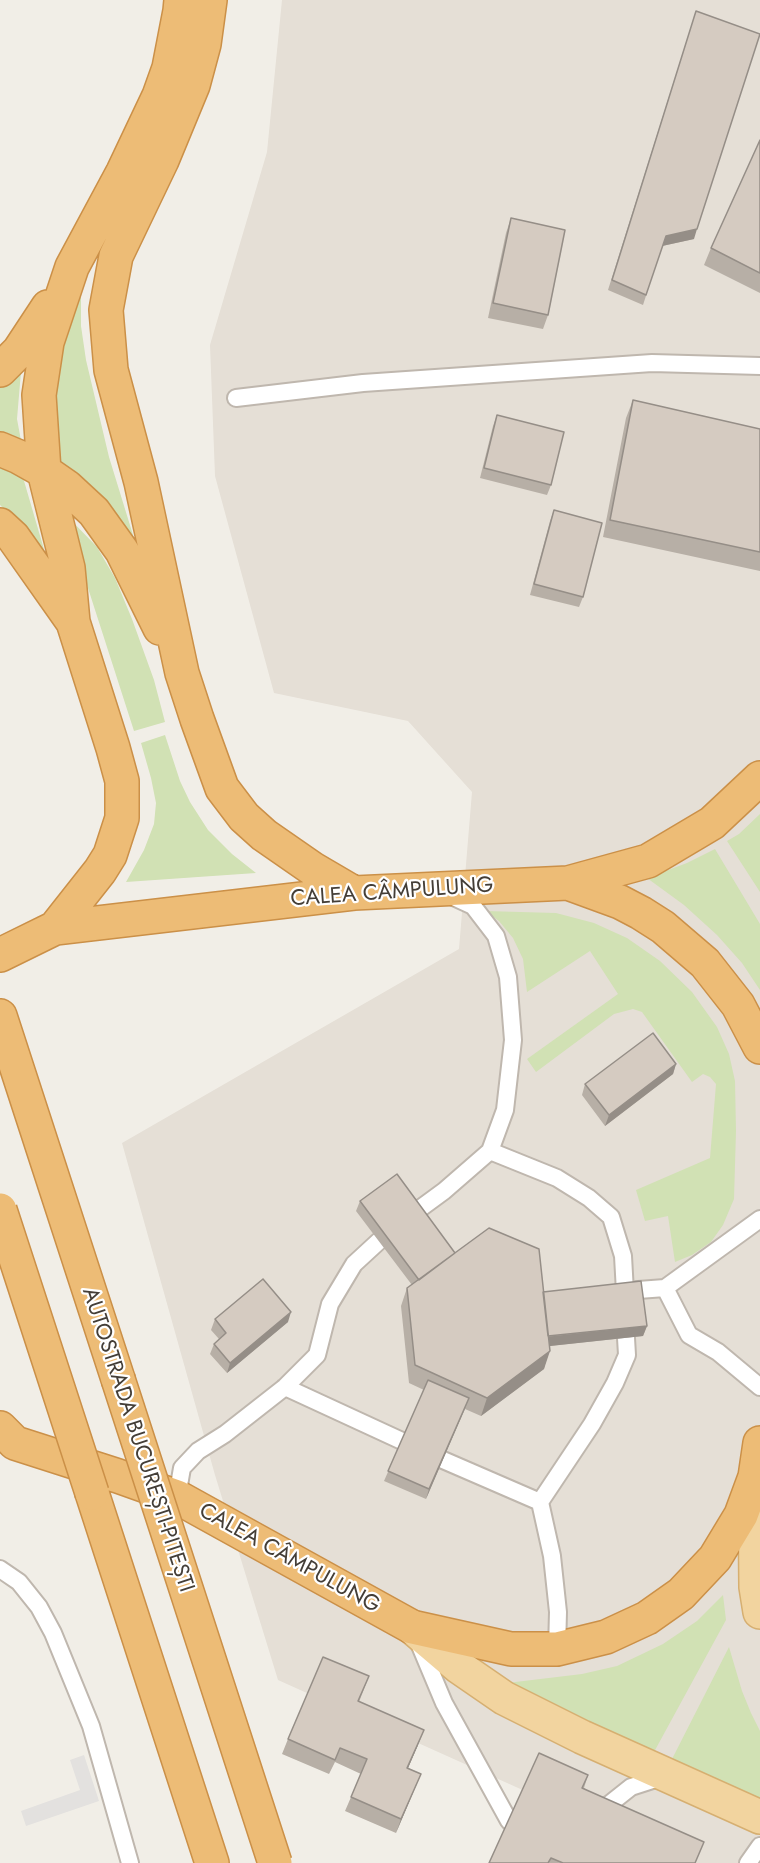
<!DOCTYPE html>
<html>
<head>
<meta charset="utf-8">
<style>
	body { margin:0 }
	canvas { display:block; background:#f1eee7 }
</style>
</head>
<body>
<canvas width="760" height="1863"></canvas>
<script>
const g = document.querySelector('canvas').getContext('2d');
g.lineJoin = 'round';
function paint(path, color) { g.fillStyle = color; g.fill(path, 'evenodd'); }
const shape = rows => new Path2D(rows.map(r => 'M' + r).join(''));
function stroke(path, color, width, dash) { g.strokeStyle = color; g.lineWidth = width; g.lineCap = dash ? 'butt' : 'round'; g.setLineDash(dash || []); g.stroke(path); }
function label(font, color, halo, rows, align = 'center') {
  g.font = font + ' Jost,sans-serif'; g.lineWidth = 4.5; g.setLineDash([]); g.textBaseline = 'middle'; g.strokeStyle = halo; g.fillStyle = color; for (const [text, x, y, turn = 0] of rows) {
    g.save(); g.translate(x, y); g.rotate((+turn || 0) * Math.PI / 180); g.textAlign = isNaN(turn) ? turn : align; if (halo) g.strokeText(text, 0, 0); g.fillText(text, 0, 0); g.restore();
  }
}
paint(shape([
	[282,0,760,0,760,1863,685,1863,278,1680,215,1475,122,1143,459,949,472,792,408,721,274,693,215,476,210,345,267,152]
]), '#e5dfd6');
paint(shape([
	[81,282,81,326,86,360,109,457,137,548,51,457,49,394],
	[22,360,17,419,22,446,0,436,0,385],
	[0,466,22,474,50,570,19,524,0,505],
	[68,517,97,547,115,578,132,619,154,680,165,722,134,731,78,557],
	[165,735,180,781,190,802,208,830,232,854,256,873,126,882,144,850,154,824,156,803,151,778,141,743],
	[760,814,760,892,727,841,739,834],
	[715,849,760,924,760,990,742,963,717,935,684,905,647,878,687,863],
	[485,911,556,913,594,923,627,938,660,961,692,992,717,1027,729,1054,735,1081,736,1131,734,1199,723,1225,711,1242,692,1255,675,1262,668,1216,645,1221,636,1190,710,1158,716,1084,710,1077,703,1074,692,1082,642,1012,633,1009,614,1014,536,1072,527,1059,618,994,590,951,527,992,523,959,513,938,499,921],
	[723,1595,726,1620,654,1752,507,1683,582,1674,617,1666,663,1644,697,1621],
	[729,1647,742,1691,751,1713,760,1731,760,1800,671,1761]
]), '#d1e1b4');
paint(shape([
	[84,1755,99,1801,26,1826,21,1811,80,1790,70,1760]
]), '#e3e1df');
const lane = shape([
	[236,398,363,383,652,363,760,366],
	[490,1151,557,1178,589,1198,611,1217,623,1256,625,1292],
	[414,1213,444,1191,490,1151,505,1110,513,1040,508,977,496,936,473,906,449,895],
	[760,1219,665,1288,689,1335,718,1352,760,1387],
	[625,1291,665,1288],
	[285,1387,402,1441],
	[443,1460,540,1502],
	[177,1497,182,1468,198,1451,225,1434,285,1387,317,1355,330,1304,354,1264,379,1241],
	[0,1569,19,1582,39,1607,53,1633,91,1726,130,1863],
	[418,1641,444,1703,509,1821],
	[557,1649,558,1612,552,1556,540,1502,592,1424,615,1383,627,1355,626,1338],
	[597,1814,631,1787,665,1776],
	[748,1863,760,1846]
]);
const primary = shape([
	[755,1479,756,1587,760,1612],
	[412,1627,459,1667,504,1698,582,1737,760,1817]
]);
const highway = shape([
	[210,0,204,44,193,85,162,160,116,256,106,310,111,370,141,482,182,673,197,719,222,788,244,817,264,835,313,869,354,893],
	[0,370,19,351,48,307],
	[0,449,19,457,44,471,67,487,94,512,122,551,160,628],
	[0,525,13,537,73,622],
	[568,883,620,902,641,913,663,927,705,963,738,1005,760,1047],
	[55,928,100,871,110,855,122,818,122,781,113,748,73,622,68,568,44,471,39,395,47,342,72,267,123,172,159,96,169,68,180,11,181,0],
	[0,955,55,928,354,893,568,883,648,861,712,823,760,778],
	[0,1016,118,1379],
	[0,1428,15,1443,118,1476,177,1497,412,1627,511,1649,557,1649,606,1637,647,1618,681,1594,715,1558,741,1515,755,1477,760,1443],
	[92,1493,212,1863]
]);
stroke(lane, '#bfb7ae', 20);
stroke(primary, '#d6af71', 36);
stroke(highway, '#cb9048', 36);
stroke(lane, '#fff', 16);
stroke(primary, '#f2d49f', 33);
stroke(highway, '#edbc76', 33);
const highwayBridge = shape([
	[0,1210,92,1493],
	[118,1379,275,1863]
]);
stroke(highwayBridge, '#cb9048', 36, []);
stroke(highwayBridge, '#edbc76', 33);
paint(shape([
	[696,11,694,239,662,246,643,305,608,290],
	[760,140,760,293,704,265,711,248],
	[511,218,548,315,543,329,488,318,506,233],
	[633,400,760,429,760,571,603,537,626,418],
	[497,415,551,485,547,495,480,478,493,426],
	[554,510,583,597,579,607,530,595,550,521],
	[676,1064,673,1074,605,1126,582,1095,585,1084],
	[360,1201,455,1253,543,1292,647,1326,643,1336,549,1346,544,1369,481,1416,465,1409,426,1499,384,1481,424,1390,409,1383,401,1306,407,1288,412,1285,356,1211],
	[215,1319,288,1322,227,1373,210,1354,214,1344,219,1339,211,1330],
	[369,1676,359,1702,418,1745,408,1768,421,1774,396,1833,345,1811,361,1774,335,1762,329,1774,282,1754,288,1739],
	[588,1775,584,1788,696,1863,489,1863]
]), '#b7afa6');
paint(shape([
	[697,229,694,239,662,246,666,236],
	[676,1064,673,1074,605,1126,609,1115],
	[291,1312,288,1322,227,1373,230,1363],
	[647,1326,643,1336,541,1347,545,1337],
	[550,1351,544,1369,481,1416,487,1398],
	[469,1398,465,1408,426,1499,429,1489],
	[424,1730,418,1745,402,1782,407,1768],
	[421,1774,415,1788,396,1833,401,1819]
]), '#958e87');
const building = shape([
	[696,11,760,34,697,229,666,236,646,295,612,280,696,11],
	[760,140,760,273,711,248,760,140],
	[511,218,565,230,548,315,493,303,511,218],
	[633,400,760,429,760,552,610,520,633,400],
	[497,415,564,432,551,485,484,468,497,415],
	[554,510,602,523,583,597,534,584,554,510],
	[653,1033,676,1064,609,1115,585,1084,653,1033],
	[397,1174,455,1253,419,1280,360,1201,397,1174],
	[489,1228,539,1249,550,1351,487,1398,415,1365,407,1288,489,1228],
	[263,1279,291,1312,230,1363,214,1344,226,1333,215,1319,263,1279],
	[641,1281,647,1326,548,1336,543,1292,641,1281],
	[428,1380,469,1398,429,1489,388,1471,428,1380],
	[323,1657,369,1676,358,1701,424,1730,407,1768,421,1774,401,1819,351,1797,367,1759,340,1748,335,1760,288,1739,323,1657],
	[539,1753,588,1775,582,1788,704,1842,695,1863,563,1863,551,1858,548,1863,489,1863,539,1753]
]);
paint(building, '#d5cbc1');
stroke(building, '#958e87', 1.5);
label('22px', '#443e37', '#fff', [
	["CALEA CÂMPULUNG",392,893,-4],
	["AUTOSTRADA BUCUREȘTI-PITEȘTI",137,1440,72],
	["CALEA CÂMPULUNG",289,1559,29]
]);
</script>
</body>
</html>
